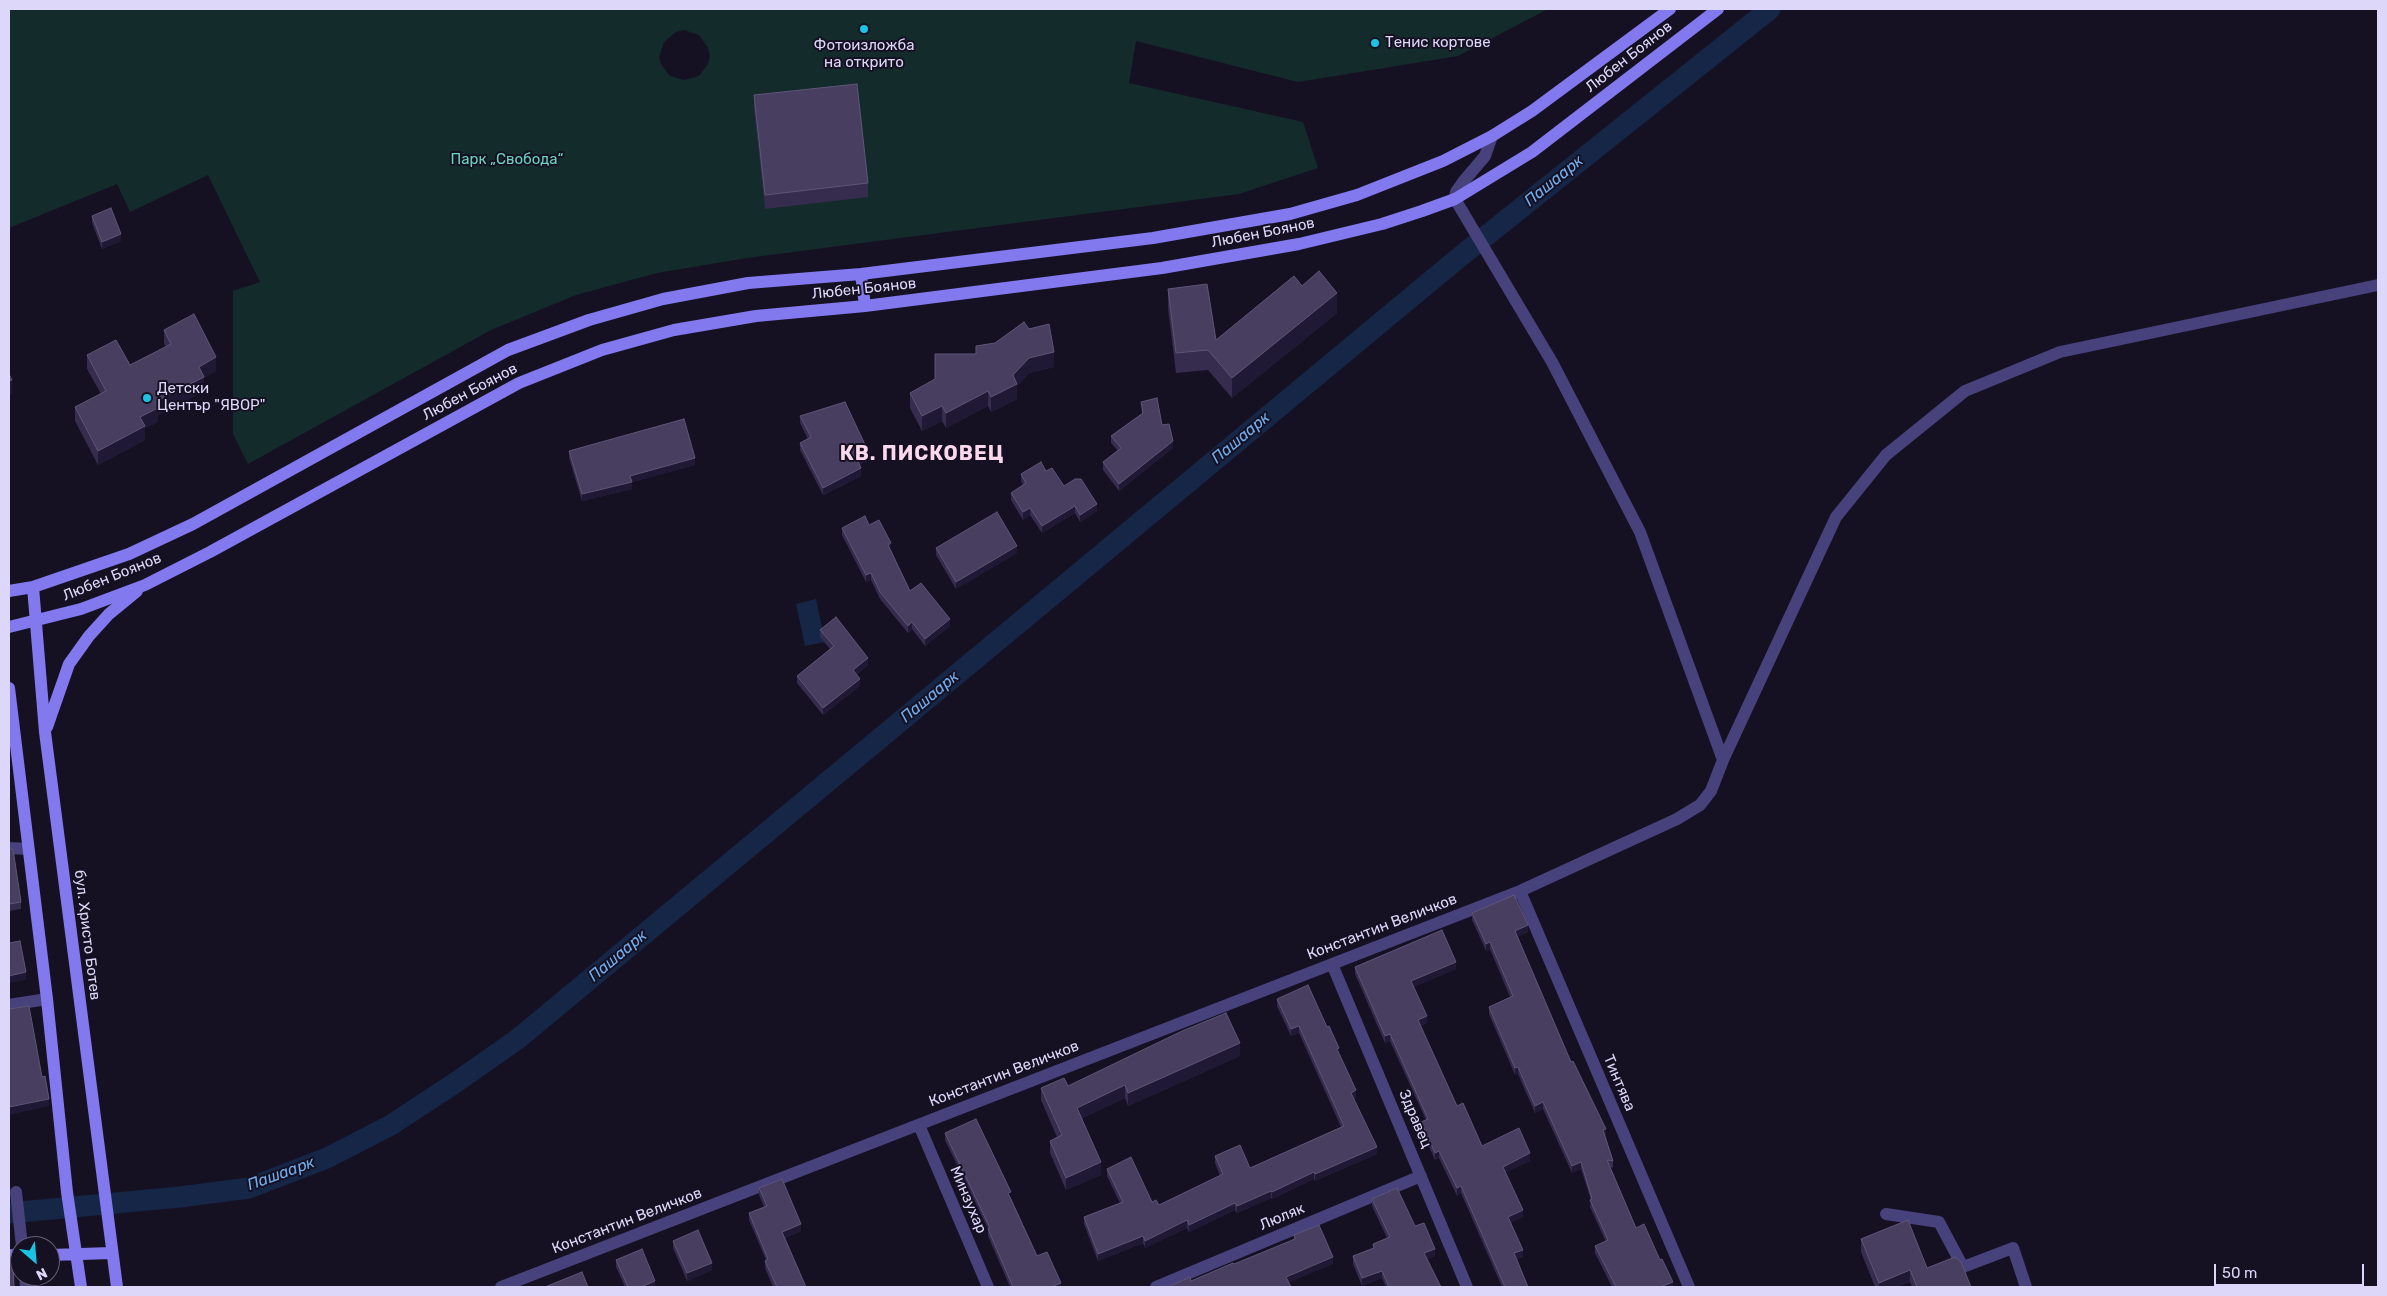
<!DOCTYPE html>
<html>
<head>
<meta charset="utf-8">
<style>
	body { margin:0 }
	#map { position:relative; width:2387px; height:1296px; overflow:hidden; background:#151122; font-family:Rubik,sans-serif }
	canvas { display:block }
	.frame { position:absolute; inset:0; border:10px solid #ddd7fa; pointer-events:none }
	.north { position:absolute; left:10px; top:1236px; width:50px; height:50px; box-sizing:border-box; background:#151122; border:1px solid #656078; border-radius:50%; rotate:153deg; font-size:14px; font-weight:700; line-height:20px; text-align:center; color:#ddd7fa }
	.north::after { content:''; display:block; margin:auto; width:18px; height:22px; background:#1ac3e3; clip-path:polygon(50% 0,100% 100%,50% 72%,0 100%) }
	.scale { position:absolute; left:2214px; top:1264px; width:150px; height:22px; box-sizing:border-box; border:2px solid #ddd7fa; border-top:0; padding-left:6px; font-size:15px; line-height:18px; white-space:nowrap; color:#ddd7fa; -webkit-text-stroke:4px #151122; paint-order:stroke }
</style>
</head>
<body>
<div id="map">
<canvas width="2387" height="1296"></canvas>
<div class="frame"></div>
<div class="north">N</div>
<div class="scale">50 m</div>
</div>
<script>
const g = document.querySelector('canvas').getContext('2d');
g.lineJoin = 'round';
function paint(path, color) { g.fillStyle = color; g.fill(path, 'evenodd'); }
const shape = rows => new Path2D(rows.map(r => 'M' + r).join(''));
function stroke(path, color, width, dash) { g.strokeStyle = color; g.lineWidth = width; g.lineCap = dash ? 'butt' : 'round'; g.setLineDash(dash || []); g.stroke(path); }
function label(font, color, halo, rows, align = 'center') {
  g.font = font + ' Rubik,sans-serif'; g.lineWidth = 4; g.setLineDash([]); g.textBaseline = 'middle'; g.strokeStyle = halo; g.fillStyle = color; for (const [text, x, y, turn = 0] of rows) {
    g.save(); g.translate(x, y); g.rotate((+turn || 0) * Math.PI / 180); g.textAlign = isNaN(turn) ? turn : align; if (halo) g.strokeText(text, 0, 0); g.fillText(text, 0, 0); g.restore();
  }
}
paint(shape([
	[9,9,1548,9,1458,56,1298,82,1136,41,1129,83,1303,122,1318,168,1239,194,747,258,657,273,576,295,491,330,248,464,233,434,233,291,260,282,208,175,130,212,117,184,9,228],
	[684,30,699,35,708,48,710,56,708,64,699,76,684,80,670,76,661,64,659,57,664,42,676,32]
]), '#142b2c');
paint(shape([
	[816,599,825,642,805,646,796,604]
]), '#162647');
stroke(shape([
	[9,1213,180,1197,249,1188,327,1158,391,1125,458,1081,519,1038,1456,260,1770,9]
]), '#162647', 21);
stroke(shape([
	[1492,136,1485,156,1463,182,1456,192,1455,199,1552,362,1640,532,1723,760],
	[9,848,28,849],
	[1520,891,1689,1287],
	[1332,964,1467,1287],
	[9,1005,47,999],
	[919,1125,988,1287],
	[16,1192,22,1246],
	[1886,1214,1939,1222,1963,1267,2013,1248,2026,1287],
	[25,1276,26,1287],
	[501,1287,1520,891,1677,819,1700,805,1711,791,1723,760,1836,517,1886,455,1965,391,2060,352,2378,285],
	[1156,1287,1421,1176]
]), '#47417c', 12);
stroke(shape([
	[861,274,865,306],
	[33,587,45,732,117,1287],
	[9,591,33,587,129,554,193,524,508,350,589,320,663,299,748,283,861,274,1153,238,1290,214,1357,195,1443,161,1492,136,1532,111,1670,9],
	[9,627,81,609,145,585,210,552,519,383,602,350,674,330,756,316,865,306,1162,268,1299,244,1382,224,1422,211,1455,199,1532,152,1718,9],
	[9,688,47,999,67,1192,81,1287],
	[47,727,69,664,89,636,109,614,137,591],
	[9,1255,20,1256],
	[50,1255,111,1253]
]), '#8279ef', 12);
paint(shape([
	[754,95,868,183,868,197,765,209,754,109],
	[92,216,121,241,102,249,92,223],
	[1302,286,1337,313,1232,398,1208,370,1176,373,1168,309,1168,289,1216,340],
	[164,330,216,371,204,378,204,391,158,415,158,422,145,428,145,440,98,465,75,421,75,407,101,394,87,369,87,355,130,365,166,347,164,343],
	[1054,367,1029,373,1017,386,1017,399,991,412,988,406,946,428,942,421,922,431,910,408,910,393,935,379],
	[1141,402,1162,425,1173,448,1119,491,1103,470,1103,462,1118,451,1111,443,1111,436,1142,414],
	[800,416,869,460,859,465,861,476,823,495,800,450,800,443,808,439,800,423],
	[569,451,695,465,632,482,632,489,582,501,569,458],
	[1046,471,1064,486,1097,511,1080,522,1075,513,1042,533,1030,515,1023,520,1011,500,1011,493,1023,485,1021,481,1021,474],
	[869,525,891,550,910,591,950,626,925,646,912,629,908,633,880,599,871,580,866,582,842,535,842,528],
	[936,548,1017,553,956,589,936,555],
	[820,630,868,665,856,675,860,686,823,715,797,683,797,676,830,649,820,637],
	[9,849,21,902,21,909,9,911],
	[1472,913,1528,932,1517,937,1571,1062,1606,1136,1605,1136,1613,1161,1613,1168,1610,1167,1636,1228,1673,1287,1612,1287,1595,1253,1595,1246,1606,1242,1590,1207,1591,1200,1581,1169,1572,1173,1543,1109,1535,1113,1518,1074,1515,1075,1489,1014,1489,1007,1510,997,1490,949,1486,951,1472,920],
	[1355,967,1456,969,1413,987,1427,1023,1420,1026,1457,1106,1482,1146,1530,1161,1505,1172,1523,1217,1511,1222,1523,1257,1517,1259,1528,1287,1502,1287,1461,1193,1457,1196,1439,1158,1435,1160,1421,1129,1421,1122,1426,1120,1390,1041,1385,1043,1355,974],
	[1277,999,1339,1054,1356,1097,1354,1099,1377,1154,1315,1181,1314,1179,1272,1199,1271,1198,1237,1213,1235,1210,1189,1232,1187,1228,1145,1248,1143,1243,1098,1261,1084,1224,1084,1217,1120,1203,1107,1176,1107,1169,1152,1202,1159,1205,1220,1176,1215,1163,1215,1156,1250,1168,1341,1127,1299,1033,1291,1036,1277,1006],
	[1240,1056,1128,1106,1125,1098,1082,1118,1101,1175,1066,1190,1050,1153,1050,1141,1057,1137,1041,1100,1041,1088,1068,1086],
	[945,1133,1011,1198,1037,1256,1061,1287,1010,1287,988,1236,988,1229,945,1140],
	[759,1188,801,1231,785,1238,806,1287,773,1287,765,1268,765,1261,766,1260,749,1220,749,1213,764,1207,759,1195],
	[1372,1199,1415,1226,1435,1256,1427,1259,1441,1287,1386,1287,1382,1278,1362,1286,1353,1264,1353,1256,1373,1248,1373,1244,1387,1238,1372,1206],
	[1861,1239,1927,1268,1971,1287,1912,1287,1910,1282,1897,1287,1875,1287,1861,1252],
	[673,1241,712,1270,687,1281,673,1248],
	[616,1260,655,1287,625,1287,616,1267]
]), '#352c4e');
paint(shape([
	[121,234,121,241,102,249,102,242],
	[1337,293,1337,313,1232,398,1232,378],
	[1054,352,1054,367,1029,373,1017,386,1017,399,991,412,991,397,1029,358],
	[216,357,216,371,204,378,204,391,158,415,158,422,145,428,145,440,98,465,98,451,140,417,155,402,199,367],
	[12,380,12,394,9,395,9,381],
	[988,391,988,406,946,428,946,413],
	[942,406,942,421,922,431,922,416],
	[1173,441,1173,448,1119,491,1119,484],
	[869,453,869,460,857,466,857,459],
	[695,458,695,465,632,482,632,489,582,501,582,494,630,476],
	[861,468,861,476,823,495,823,488],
	[1097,504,1097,511,1080,522,1080,515],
	[1075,506,1075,513,1042,533,1042,526],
	[1030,508,1030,515,1023,520,1023,512],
	[891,543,891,550,888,552,888,545],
	[1017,546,1017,553,956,589,956,582],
	[871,573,871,580,866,582,866,575],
	[950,619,950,626,925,646,925,639],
	[912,622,912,629,908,633,908,626],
	[868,658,868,665,853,677,853,670],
	[860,679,860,686,823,715,823,708],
	[1528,925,1528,932,1515,938,1515,931],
	[1490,942,1490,949,1486,951,1486,944],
	[1456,962,1456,969,1411,988,1411,981],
	[26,972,26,980,9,983,9,976],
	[1427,1016,1427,1023,1418,1028,1418,1020],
	[1299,1026,1299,1033,1291,1036,1291,1029],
	[1390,1034,1390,1041,1385,1043,1385,1036],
	[1240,1043,1240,1056,1128,1106,1128,1093],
	[1518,1067,1518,1074,1515,1075,1515,1068],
	[1125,1085,1125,1098,1077,1120,1077,1108],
	[1356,1090,1356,1097,1351,1100,1351,1093],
	[49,1099,49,1106,9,1115,9,1107],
	[1543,1102,1543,1109,1535,1113,1535,1106],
	[1606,1129,1606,1136,1603,1137,1603,1130],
	[1377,1147,1377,1154,1315,1181,1315,1174],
	[1439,1151,1439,1158,1435,1160,1435,1153],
	[1530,1153,1530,1161,1503,1174,1503,1167],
	[1101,1162,1101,1175,1066,1190,1066,1178],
	[1581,1162,1581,1169,1572,1173,1572,1166],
	[1314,1172,1314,1179,1272,1199,1272,1192],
	[1461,1186,1461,1193,1457,1196,1457,1188],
	[1271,1191,1271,1198,1237,1213,1237,1206],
	[1235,1203,1235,1210,1189,1232,1189,1225],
	[1523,1210,1523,1217,1508,1224,1508,1217],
	[1187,1220,1187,1228,1145,1248,1145,1241],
	[801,1224,801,1231,782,1239,782,1232],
	[1143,1236,1143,1243,1098,1261,1098,1254],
	[1435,1249,1435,1256,1424,1260,1424,1253],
	[1523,1250,1523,1257,1514,1260,1514,1253],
	[1333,1257,1333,1264,1286,1284,1286,1277],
	[712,1263,712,1270,687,1281,687,1273],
	[1910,1270,1910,1282,1897,1287,1879,1287,1879,1283],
	[1382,1271,1382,1278,1362,1286,1362,1278],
	[655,1281,655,1287,641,1287],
	[1673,1282,1673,1287,1660,1287],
	[1061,1283,1061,1287,1051,1287]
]), '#201935');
const building = shape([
	[857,84,868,183,765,195,754,95,857,84],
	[111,208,121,234,102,242,92,216,111,208],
	[1319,271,1337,293,1232,378,1208,350,1176,353,1168,289,1207,284,1216,340,1294,276,1302,286,1319,271],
	[194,314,216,357,199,367,204,377,155,402,158,408,140,417,145,426,98,451,75,407,106,391,87,355,116,340,130,365,171,344,164,330,194,314],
	[1024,322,1029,329,1049,324,1054,352,1029,358,1013,375,1017,384,991,397,988,391,946,413,942,406,922,416,910,393,935,379,935,354,976,354,976,346,995,343,1024,322],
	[9,374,12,380,9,381,9,374],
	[1157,398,1162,425,1169,424,1173,441,1119,484,1103,462,1121,448,1111,436,1143,413,1141,402,1157,398],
	[845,402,869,453,857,459,861,468,823,488,800,443,811,437,800,416,845,402],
	[684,419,695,458,630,476,632,482,582,494,569,451,684,419],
	[1041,462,1046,471,1052,468,1064,486,1075,479,1081,479,1097,504,1080,515,1075,506,1042,526,1030,508,1023,512,1011,493,1026,483,1021,474,1041,462],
	[997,512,1017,546,956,582,936,548,997,512],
	[865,516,869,525,879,520,891,543,888,545,910,591,921,583,950,619,925,639,912,622,908,626,880,592,871,573,866,575,842,528,865,516],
	[836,617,868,658,853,670,860,679,823,708,797,676,834,646,820,630,836,617],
	[9,849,13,849,21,902,9,904,9,849],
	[1514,895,1528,925,1515,931,1571,1062,1573,1061,1606,1129,1603,1130,1613,1161,1607,1160,1636,1228,1644,1224,1660,1260,1662,1259,1673,1282,1660,1287,1616,1287,1595,1246,1608,1240,1590,1200,1592,1199,1581,1162,1572,1166,1543,1102,1535,1106,1518,1067,1515,1068,1489,1007,1513,996,1490,942,1486,944,1472,913,1514,895],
	[1442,930,1456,962,1411,981,1427,1016,1418,1020,1457,1106,1463,1103,1482,1146,1519,1128,1530,1153,1503,1167,1523,1210,1508,1217,1523,1250,1514,1253,1528,1287,1505,1287,1461,1186,1457,1188,1439,1151,1435,1153,1421,1122,1428,1119,1390,1034,1385,1036,1355,967,1442,930],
	[20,941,26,972,9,976,9,943,20,941],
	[1308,985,1327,1027,1329,1026,1339,1048,1337,1049,1356,1090,1351,1093,1377,1147,1315,1174,1314,1172,1272,1192,1271,1191,1237,1206,1235,1203,1189,1225,1187,1220,1145,1241,1143,1236,1098,1254,1084,1217,1123,1202,1107,1169,1131,1157,1152,1202,1156,1200,1159,1205,1223,1174,1215,1156,1240,1145,1250,1168,1344,1126,1299,1026,1291,1029,1277,999,1308,985],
	[29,1006,42,1077,45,1076,49,1099,9,1107,9,1009,29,1006],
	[1226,1013,1240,1043,1128,1093,1125,1085,1077,1108,1101,1162,1066,1178,1050,1141,1062,1135,1041,1088,1064,1078,1068,1086,1182,1031,1226,1013],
	[976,1119,1011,1192,1008,1193,1037,1256,1047,1252,1061,1283,1051,1287,1013,1287,988,1229,990,1228,945,1133,976,1119],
	[782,1179,801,1224,782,1232,806,1287,777,1287,765,1261,768,1259,749,1213,767,1206,759,1188,782,1179],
	[1397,1188,1415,1226,1424,1223,1435,1249,1424,1253,1441,1287,1389,1287,1382,1271,1362,1278,1353,1256,1374,1248,1373,1244,1390,1237,1372,1199,1397,1188],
	[1908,1220,1927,1268,1955,1257,1961,1262,1971,1287,1917,1287,1910,1270,1879,1283,1861,1239,1908,1220],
	[1319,1225,1333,1257,1286,1277,1291,1287,1168,1287,1190,1277,1191,1281,1233,1263,1234,1264,1295,1239,1294,1235,1319,1225],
	[698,1230,712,1263,687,1273,673,1241,698,1230],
	[642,1249,655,1281,641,1287,628,1287,616,1260,642,1249],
	[9,1258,13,1258,14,1287,9,1287,9,1258],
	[582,1272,588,1287,545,1287,582,1272]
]);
paint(building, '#473e60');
stroke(building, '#5e5678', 1);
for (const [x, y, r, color] of [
	[864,29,5,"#1ac3e3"],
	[1375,43,5,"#1ac3e3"],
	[147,398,5,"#1ac3e3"]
]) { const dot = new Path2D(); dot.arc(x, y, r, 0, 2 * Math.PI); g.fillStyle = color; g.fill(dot); stroke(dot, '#151122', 2); }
label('15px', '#ddd7fa', '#151122', [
	["Тенис кортове",1385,43],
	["Фотоизложба",864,46,"center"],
	["на открито",864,63,"center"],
	["Детски",157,389],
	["Център \"ЯВОР\"",157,406]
], 'left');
label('15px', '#ddd7fa', '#151122', [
	["Любен Боянов",1629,57,-38],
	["Любен Боянов",1263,233,-11],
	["Любен Боянов",864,289,-6],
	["Любен Боянов",470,392,-28],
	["Любен Боянов",112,577,-22],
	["Константин Величков",1382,927,-21],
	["бул. Христо Ботев",87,935,83],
	["Константин Величков",1004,1074,-21],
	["Тинтява",1619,1083,67],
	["Здравец",1415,1119,67],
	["Минзухар",968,1200,67],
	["Люляк",1282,1217,-23],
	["Константин Величков",627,1221,-21]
]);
label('15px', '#6bd2be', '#151122', [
	["Парк „Свобода“",507,160]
]);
label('italic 16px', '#71adee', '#151122', [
	["Пашаарк",1554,181,-39],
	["Пашаарк",1241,438,-40],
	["Пашаарк",930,697,-40],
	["Пашаарк",618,956,-40],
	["Пашаарк",281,1174,-20]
]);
g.letterSpacing = '1px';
label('bold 20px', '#fbd8ec', '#151122', [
	["КВ. ПИСКОВЕЦ",922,454]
]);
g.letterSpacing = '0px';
</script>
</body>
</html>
